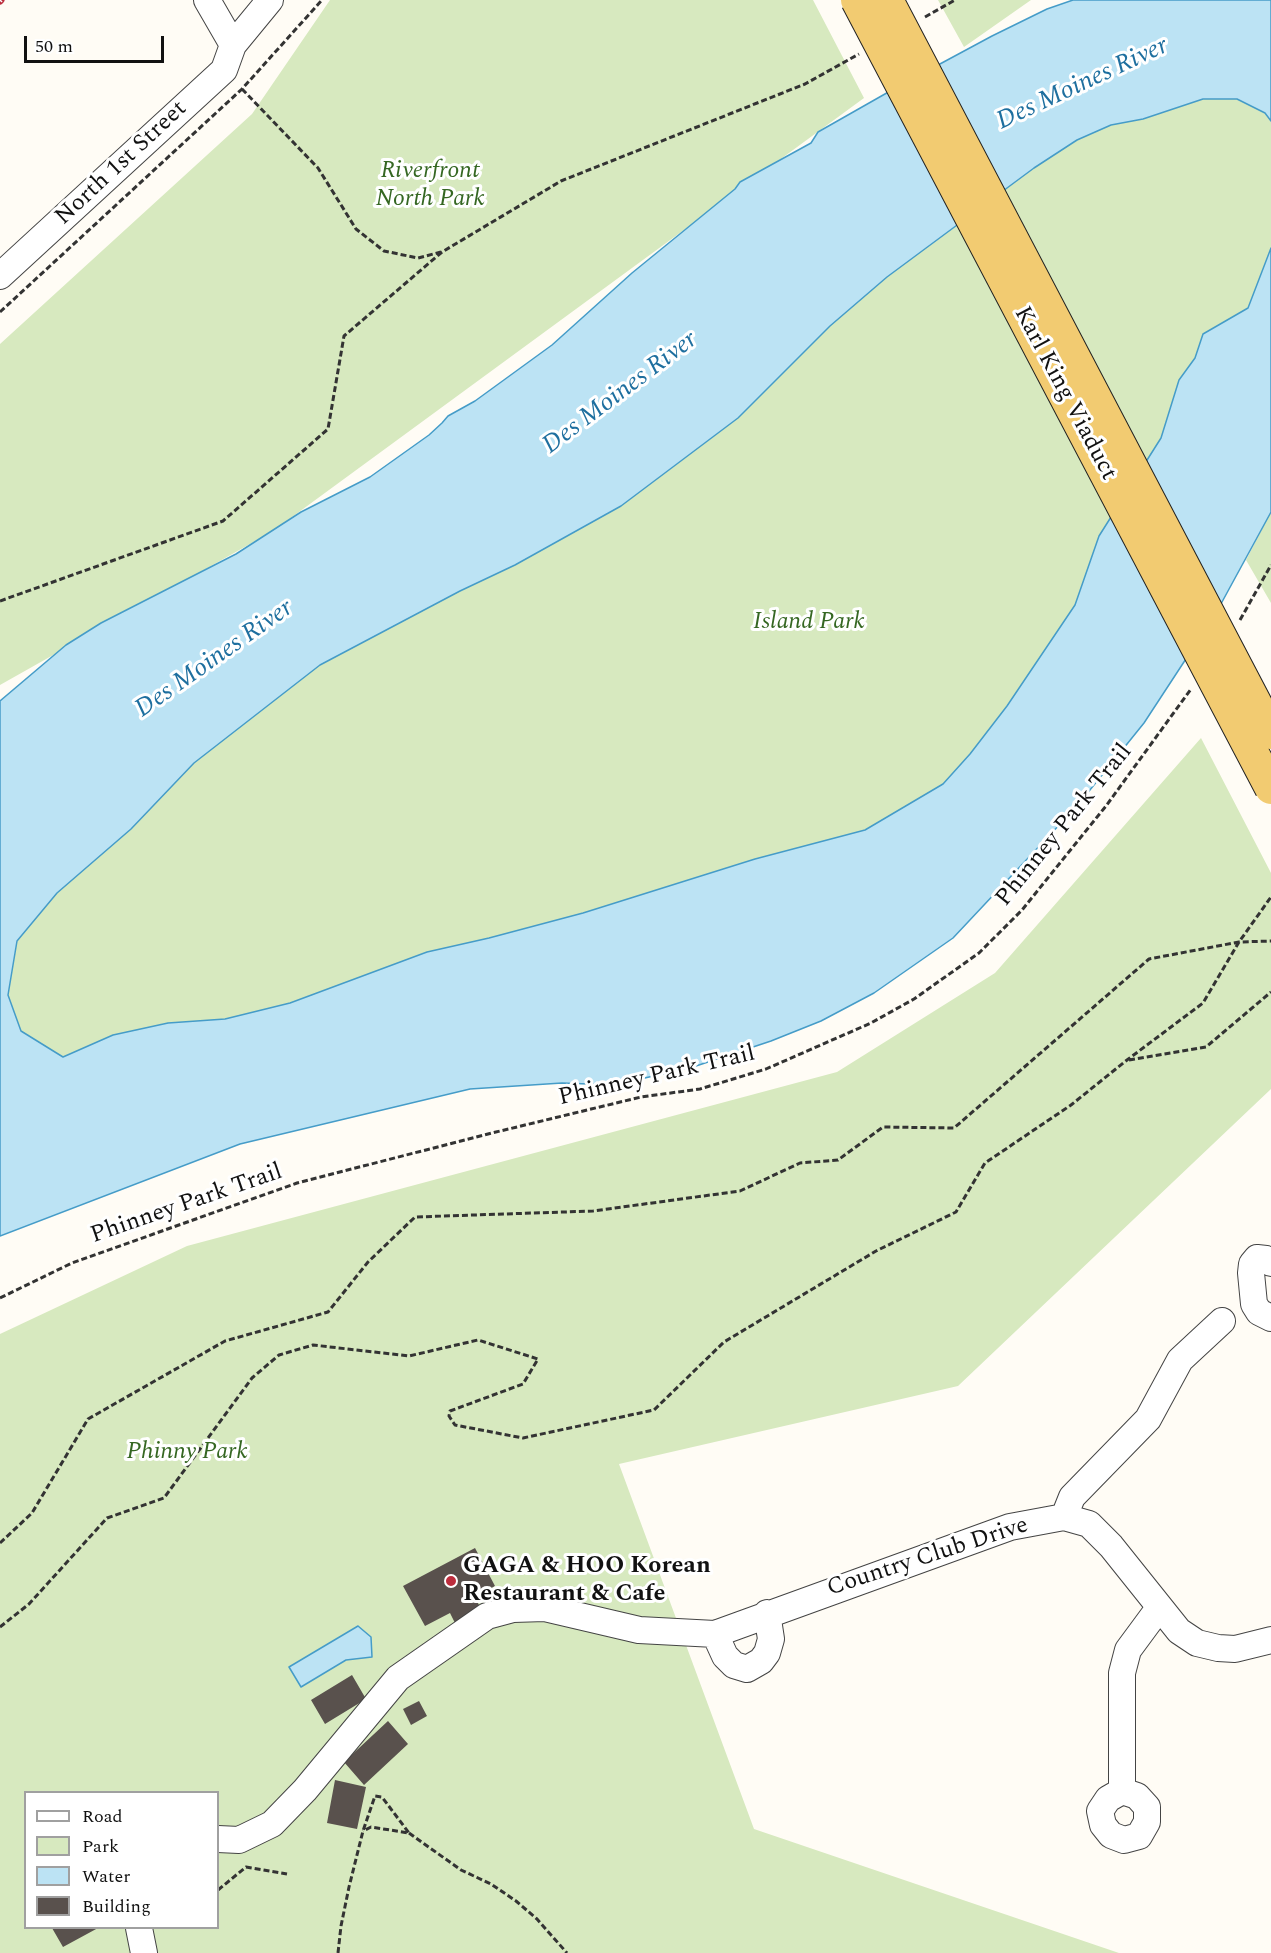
<!DOCTYPE html>
<html>
<head>
<meta charset="utf-8">
<style>
	body { margin:0 }
	#map { position:relative; width:1271px; height:1953px; overflow:hidden; background:#fffcf5; font-family:Spectral,serif }
	canvas { display:block }
	.legend { position:absolute; left:24px; top:1791px; width:195px; height:138px; box-sizing:border-box; background:#fff; border:2px solid #a0a0a0; margin:0; padding:8px 10px; list-style:none; font-size:18px; color:#111 }
	.legend li { display:flex; align-items:center; gap:12px; height:30px }
	.legend b { width:30px; border:2px solid #a0a0a0 }
	.scale { position:absolute; left:24px; top:36px; width:140px; height:27px; box-sizing:border-box; border:3px solid #111; border-top:0; padding-left:8px; font-size:18px; line-height:21px; white-space:nowrap; color:#111; -webkit-text-stroke:4px #fff; paint-order:stroke }
</style>
</head>
<body>
<div id="map">
<canvas width="1271" height="1953"></canvas>
<ul class="legend">
<li><b style="height:8px;background:#fff"></b>Road</li>
<li><b style="height:16px;background:#d7e9bf"></b>Park</li>
<li><b style="height:16px;background:#bce3f4"></b>Water</li>
<li><b style="height:16px;background:#59514d"></b>Building</li>
</ul>
<div class="scale">50 m</div>
</div>
<script>
const g = document.querySelector('canvas').getContext('2d');
g.lineJoin = 'round';
function paint(path, color) { g.fillStyle = color; g.fill(path, 'evenodd'); }
const shape = rows => new Path2D(rows.map(r => 'M' + r).join(''));
function stroke(path, color, width, dash) { g.strokeStyle = color; g.lineWidth = width; g.lineCap = dash ? 'butt' : 'round'; g.setLineDash(dash || []); g.stroke(path); }
function label(font, color, halo, rows, align = 'center') {
  g.font = font + ' Spectral,serif'; g.lineWidth = 6; g.setLineDash([]); g.textBaseline = 'middle'; g.strokeStyle = halo; g.fillStyle = color; for (const [text, x, y, turn = 0] of rows) {
    g.save(); g.translate(x, y); g.rotate((+turn || 0) * Math.PI / 180); g.textAlign = isNaN(turn) ? turn : align; if (halo) g.strokeText(text, 0, 0); g.fillText(text, 0, 0); g.restore();
  }
}
paint(shape([
	[330,0,813,0,864,98,273,531,0,685,0,344,252,114],
	[938,0,1031,0,964,47],
	[1203,99,1237,99,1265,113,1271,121,1271,248,1248,308,1203,334,1195,358,1179,380,1161,438,1099,536,1075,605,1007,706,970,754,943,784,865,830,755,859,583,913,489,938,427,952,290,1003,225,1019,168,1023,113,1035,63,1057,21,1031,8,995,17,941,57,893,131,829,194,763,320,665,460,591,515,565,621,506,738,418,830,326,887,277,1034,168,1077,140,1111,125,1143,119],
	[1271,512,1271,603,1246,560],
	[1201,738,1271,873,1271,1089,958,1386,619,1464,754,1829,1119,1953,0,1953,0,1334,187,1246,837,1072,995,973],
	[26,1792,218,1792,218,1928,26,1928]
]), '#d7e9bf');
const water = shape([
	[1073,0,1271,0,1271,121,1265,113,1237,99,1203,99,1143,119,1111,125,1077,140,1034,168,887,277,830,326,738,418,621,506,515,565,460,591,320,665,194,763,131,829,57,893,17,941,8,995,21,1031,63,1057,113,1035,168,1023,225,1019,290,1003,427,952,489,938,583,913,755,859,865,830,943,784,970,754,1007,706,1075,605,1099,536,1161,438,1179,380,1195,358,1203,334,1248,308,1271,248,1271,512,1216,613,1144,723,1077,806,953,938,874,993,821,1021,771,1041,696,1066,615,1085,562,1083,470,1089,240,1144,0,1236,0,701,66,645,101,623,236,554,301,512,370,477,429,435,442,423,448,416,475,401,552,345,632,273,735,189,740,182,811,143,818,132,899,86,992,36,1047,9,1073,0],
	[358,1626,371,1637,372,1657,346,1660,301,1687,289,1667,358,1626]
]);
paint(water, '#bce3f4');
stroke(water, '#459cc8', 1.5);
paint(shape([
	[475,1548,495,1586,475,1597,481,1609,455,1623,450,1613,425,1626,403,1586],
	[352,1675,366,1699,325,1724,311,1700],
	[419,1701,427,1716,411,1725,403,1709],
	[388,1721,408,1744,364,1785,344,1762],
	[335,1780,366,1787,357,1829,327,1823],
	[52,1928,98,1928,63,1947]
]), '#59514d');
const minor = shape([
	[207,0,233,45],
	[0,276,224,70,233,45,270,0],
	[1271,1263,1266,1259,1257,1258,1252,1264,1251,1273,1254,1304,1259,1312,1271,1318],
	[1064,1517,1072,1497,1148,1419,1180,1360,1222,1321],
	[715,1634,725,1656,734,1665,747,1669,761,1661,767,1653,771,1639,767,1613],
	[1122,1791,1122,1673,1128,1650,1159,1608],
	[1122,1791,1137,1796,1147,1807,1147,1822,1139,1836,1124,1840,1111,1835,1103,1825,1100,1811,1108,1799,1122,1791],
	[218,1839,239,1840,272,1824,305,1790,398,1678,487,1616,513,1609,545,1608,639,1630,715,1634,1010,1527,1064,1517,1089,1524,1111,1546,1179,1631,1197,1643,1218,1648,1235,1649,1271,1640],
	[139,1928,144,1953]
]);
stroke(minor, '#444', 28);
stroke(shape([
	[925,17,955,0],
	[242,89,318,168,356,229,384,251,418,258,441,252],
	[0,312,242,89,322,0],
	[0,601,223,521,328,429,344,336,442,252,561,181,805,84,859,54],
	[1240,620,1271,565],
	[1129,1060,1206,1047,1271,992],
	[0,1298,72,1263,297,1183,492,1133,641,1097,700,1089,766,1069,871,1023,914,999,979,953,1022,910,1106,806,1191,689],
	[0,1543,32,1513,88,1419,225,1341,328,1312,368,1262,415,1217,593,1211,740,1191,800,1163,838,1160,883,1127,954,1128,1149,959,1239,942,1271,941],
	[0,1627,29,1604,107,1518,164,1498,252,1378,279,1355,313,1345,409,1356,478,1340,538,1359,523,1384,450,1411,449,1416,455,1425,523,1438,654,1410,724,1342,876,1251,956,1212,985,1163,1071,1105,1127,1060,1203,1003,1239,942,1271,897],
	[409,1833,461,1870,491,1884,516,1901,537,1919,567,1953],
	[218,1890,246,1867,287,1874],
	[338,1953,341,1926,349,1887,363,1831,375,1796,382,1797,409,1833,371,1827,363,1831]
]), '#333', 3, [6, 3]);
stroke(minor, '#fff', 26);
const rail = shape([
	[0,1,1,0]
]);
stroke(rail, '#bc2d3d', 7);
stroke(rail, '#fff', 4.5, [14]);
const majorBridge = shape([
	[857,0,1271,788],
	[887,0,1271,733]
]);
stroke(majorBridge, '#222', 34, []);
stroke(majorBridge, '#f2cb71', 32);
for (const [x, y, r, color] of [
	[451,1581,6,"#bc2d3d"]
]) { const dot = new Path2D(); dot.arc(x, y, r, 0, 2 * Math.PI); g.fillStyle = color; g.fill(dot); stroke(dot, '#fff', 2); }
label('24px', '#111', '#fff', [
	["North 1st Street",122,164,-43],
	["Karl King Viaduct",1064,394,62],
	["Phinney Park Trail",1065,826,-51],
	["Phinney Park Trail",657,1077,-13],
	["Phinney Park Trail",187,1205,-19],
	["Country Club Drive",928,1558,-18]
]);
label('italic 24px', '#356722', '#fff', [
	["Riverfront",430,172],
	["North Park",430,200],
	["Island Park",809,623],
	["Phinny Park",187,1453]
]);
label('bold 24px', '#111', '#fff', [
	["GAGA & HOO Korean",463,1567],
	["Restaurant & Cafe",463,1595]
], 'left');
label('italic 26px', '#1e6f9f', '#fff', [
	["Des Moines River",1083,85,-25],
	["Des Moines River",621,394,-37],
	["Des Moines River",215,660,-35]
]);
</script>
</body>
</html>
